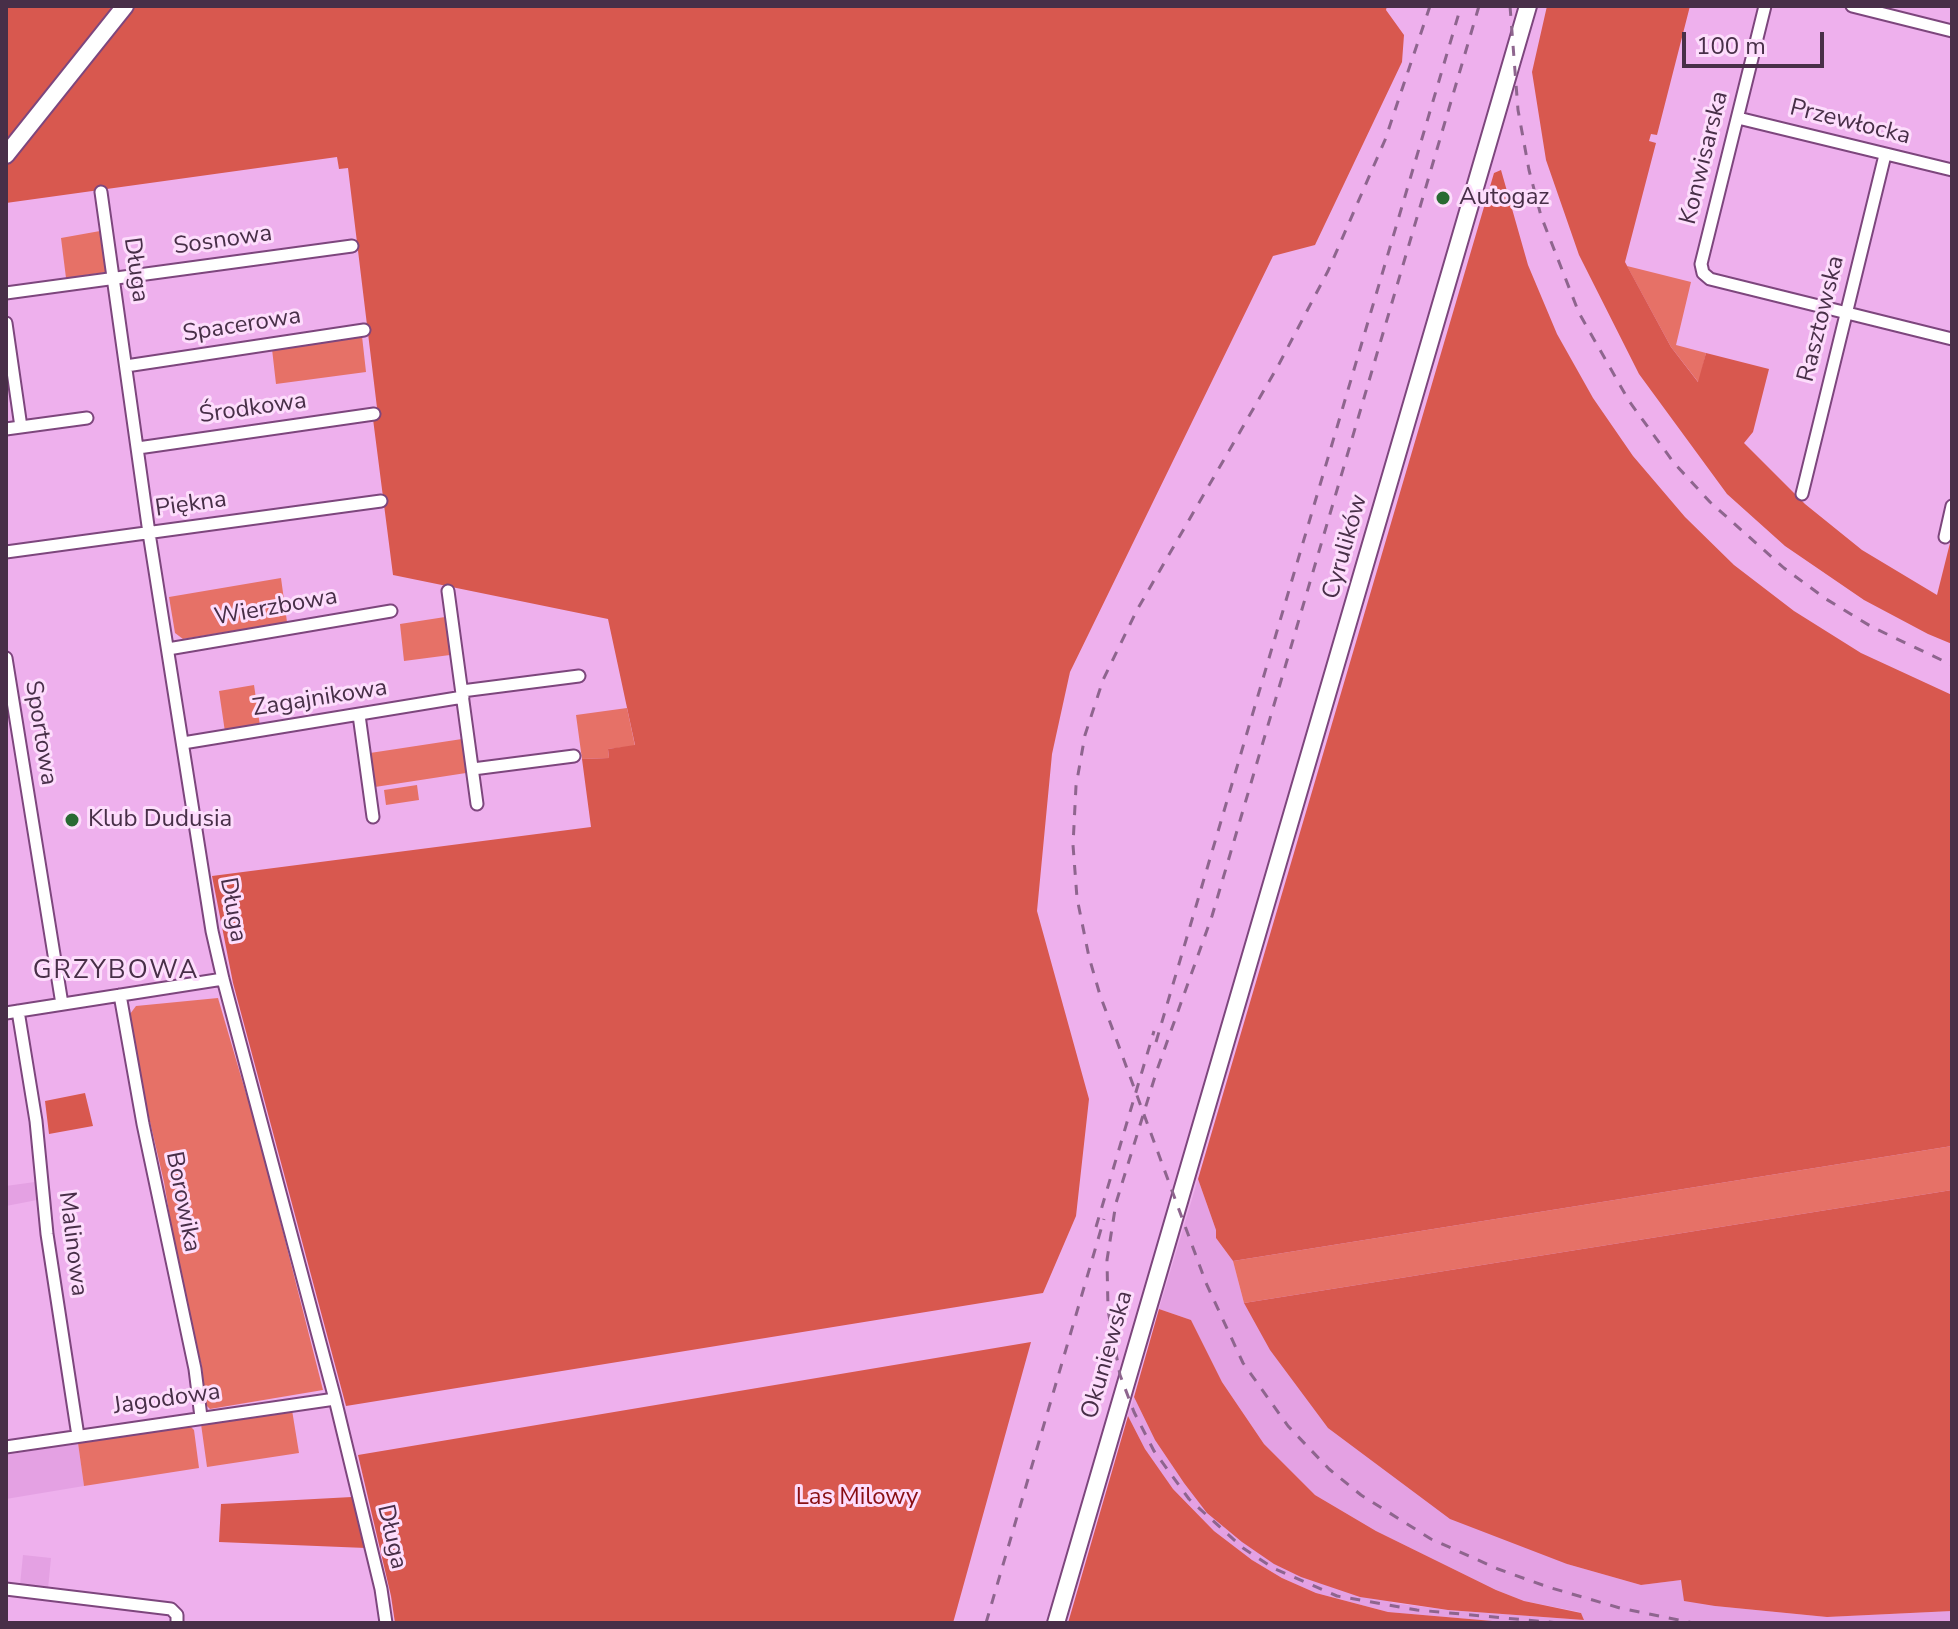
<!DOCTYPE html>
<html>
<head>
<meta charset="utf-8">
<style>
	body { margin:0 }
	#map { position:relative; width:1958px; height:1629px; overflow:hidden; background:#eeb0ed; font-family:"Nunito Sans",sans-serif }
	canvas { display:block }
	.frame { position:absolute; inset:0; border:8px solid #482f48; pointer-events:none }
	.scale { position:absolute; left:1682px; top:32px; width:142px; height:36px; box-sizing:border-box; border:4px solid #482f48; border-top:0; padding-left:10px; font-size:24px; line-height:28px; white-space:nowrap; color:#482f48; -webkit-text-stroke:6px #fdddfc; paint-order:stroke }
</style>
</head>
<body>
<div id="map">
<canvas width="1958" height="1629"></canvas>
<div class="frame"></div>
<div class="scale">100 m</div>
</div>
<script>
const g = document.querySelector('canvas').getContext('2d');
g.lineJoin = 'round';
function paint(path, color) { g.fillStyle = color; g.fill(path, 'evenodd'); }
const shape = rows => new Path2D(rows.map(r => 'M' + r).join(''));
function stroke(path, color, width, dash) { g.strokeStyle = color; g.lineWidth = width; g.lineCap = dash ? 'butt' : 'round'; g.setLineDash(dash || []); g.stroke(path); }
function label(font, color, halo, rows, align = 'center') {
  g.font = font + ' "Nunito Sans",sans-serif'; g.lineWidth = 6; g.setLineDash([]); g.textBaseline = 'middle'; g.strokeStyle = halo; g.fillStyle = color; for (const [text, x, y, turn = 0] of rows) {
    g.save(); g.translate(x, y); g.rotate((+turn || 0) * Math.PI / 180); g.textAlign = isNaN(turn) ? turn : align; if (halo) g.strokeText(text, 0, 0); g.fillText(text, 0, 0); g.restore();
  }
}
paint(shape([
	[1198,1179,1216,1230,1216,1238,1233,1261,1244,1303,1567,1564,1641,1585,1681,1580,1715,1606,1827,1617,1952,1611,1952,1623,1516,1623,1388,1612,1316,1593,1282,1578,1252,1560,1214,1531,1173,1489,1145,1449,1128,1416,1134,1397,1155,1440,1184,1483,1393,1603,1448,1610,1584,1620,1580,1612,1524,1601,1496,1590,1376,1531,1315,1495,1264,1444,1222,1382,1191,1320,1159,1309],
	[35,1182,37,1200,6,1206,6,1186],
	[78,1443,84,1486,6,1499,6,1455],
	[23,1555,51,1558,48,1589,20,1585]
]), '#e4a1e3');
paint(shape([
	[100,231,107,272,66,278,61,238],
	[1627,266,1691,282,1676,345,1706,353,1699,383,1671,347],
	[362,336,366,372,276,384,272,349],
	[281,578,287,622,183,639,175,633,169,597],
	[445,617,450,655,404,661,400,624],
	[254,685,260,726,225,732,219,691],
	[627,708,635,746,608,749,609,758,582,759,576,715],
	[462,739,466,773,375,787,370,753],
	[417,785,419,800,386,805,384,790],
	[218,998,247,1097,249,1098,323,1390,210,1409,205,1404,202,1367,180,1278,164,1182,141,1083,130,1014,136,1006],
	[1952,1146,1952,1190,1244,1303,1233,1261],
	[292,1410,299,1453,207,1467,201,1424],
	[190,1426,194,1430,199,1468,84,1486,78,1443]
]), '#e67167');
paint(shape([
	[6,6,1387,6,1386,10,1404,35,1402,62,1315,245,1273,256,1070,672,1052,754,1037,911,1089,1099,1076,1216,1043,1293,346,1406,233,983,212,876,591,827,582,759,609,758,608,749,635,745,608,619,393,575,373,419,377,420,378,416,348,168,339,169,337,157,6,203],
	[1547,6,1690,6,1657,135,1651,134,1649,141,1656,143,1625,262,1671,347,1698,382,1706,353,1769,369,1753,432,1744,443,1805,504,1862,550,1937,595,1952,535,1952,644,1928,634,1864,600,1785,546,1727,494,1639,374,1579,255,1546,160,1532,72],
	[1501,170,1528,265,1557,334,1593,398,1633,456,1685,517,1734,565,1794,611,1861,653,1952,695,1952,1146,1233,1261,1216,1238,1216,1230,1198,1179,1494,173],
	[85,1093,93,1126,49,1134,45,1101],
	[1952,1190,1952,1611,1827,1617,1715,1606,1684,1601,1681,1580,1641,1585,1567,1564,1450,1519,1328,1428,1270,1350,1244,1303],
	[1159,1309,1191,1320,1222,1382,1264,1444,1315,1495,1376,1531,1496,1590,1524,1601,1581,1613,1584,1620,1448,1610,1360,1597,1301,1577,1274,1564,1242,1542,1207,1513,1184,1483,1155,1440,1134,1397],
	[1031,1342,953,1623,395,1623,391,1596,358,1455],
	[1128,1416,1145,1449,1173,1489,1214,1531,1252,1560,1282,1578,1316,1593,1388,1612,1516,1623,1068,1623],
	[352,1497,366,1548,219,1542,221,1504]
]), '#d8584f');
const street = shape([
	[1765,6,1701,264,1703,273,1710,279,1952,339],
	[1852,6,1952,31],
	[1738,118,1952,170],
	[101,192,149,533,212,931,223,979,335,1399,381,1589,386,1623],
	[6,293,352,246],
	[6,323,21,427],
	[126,366,364,330],
	[6,429,87,418],
	[138,448,374,414],
	[1802,494,1885,155],
	[1945,537,1952,506],
	[6,552,381,501],
	[448,591,477,804],
	[168,649,391,611],
	[6,658,62,1004],
	[462,691,579,676],
	[359,715,373,817],
	[183,743,463,697],
	[473,769,574,756],
	[120,995,143,1124,195,1369,201,1417],
	[18,1011,36,1121,47,1234,78,1436],
	[6,1013,223,979],
	[6,1447,335,1399],
	[6,1589,171,1609,177,1615,177,1623]
]);
const secondary = shape([
	[6,155,125,6],
	[1056,1623,1528,6]
]);
stroke(street, '#7d467d', 15);
stroke(secondary, '#7d467d', 20);
stroke(street, '#fff', 11);
stroke(secondary, '#fff', 16);
stroke(shape([
	[1430,6,1385,140,1328,271,1278,366,1137,610,1103,680,1085,735,1076,786,1073,845,1077,898,1089,957,1100,995,1206,1283,1243,1363,1288,1426,1329,1469,1361,1495,1431,1539,1498,1569,1548,1587,1620,1608,1693,1623],
	[1479,6,1212,916,1157,1070,1116,1203,1107,1260,1108,1310,1120,1375,1134,1412,1154,1451,1189,1499,1243,1548,1275,1569,1337,1596,1417,1610,1559,1623],
	[1510,6,1518,110,1529,170,1541,216,1579,313,1629,401,1674,463,1710,502,1784,568,1826,599,1872,627,1952,665],
	[1156,1042,1461,6],
	[1096,1227,1154,1031],
	[986,1623,1104,1219]
]), '#8e658e', 3, [10, 10]);
for (const [x, y, r, color] of [
	[1443,198,8,"#296a33"],
	[72,820,8,"#296a33"]
]) { const dot = new Path2D(); dot.arc(x, y, r, 0, 2 * Math.PI); g.fillStyle = color; g.fill(dot); stroke(dot, '#fdddfc', 3); }
label('24px', '#482f48', '#fdddfc', [
	["Przewłocka",1850,123,14],
	["Konwisarska",1705,158,-76],
	["Sosnowa",223,241,-8],
	["Długa",135,270,82],
	["Rasztowska",1822,319,-76],
	["Spacerowa",242,326,-9],
	["Środkowa",253,409,-8],
	["Piękna",191,505,-8],
	["Cyrulików",1346,547,-74],
	["Wierzbowa",276,608,-10],
	["Zagajnikowa",320,699,-9],
	["Sportowa",40,733,81],
	["Długa",232,910,80],
	["Borowika",182,1202,79],
	["Malinowa",72,1244,83],
	["Okuniewska",1108,1355,-74],
	["Jagodowa",167,1400,-8],
	["Długa",391,1537,77]
]);
label('24px', '#482f48', '#fdddfc', [
	["Autogaz",1459,198],
	["Klub Dudusia",88,820]
], 'left');
label('24px', '#890e12', '#fdddfc', [
	["Las Milowy",857,1498]
]);
g.letterSpacing = '2px';
label('26px', '#482f48', '#fdddfc', [
	["GRZYBOWA",116,972]
]);
g.letterSpacing = '0px';
</script>
</body>
</html>
